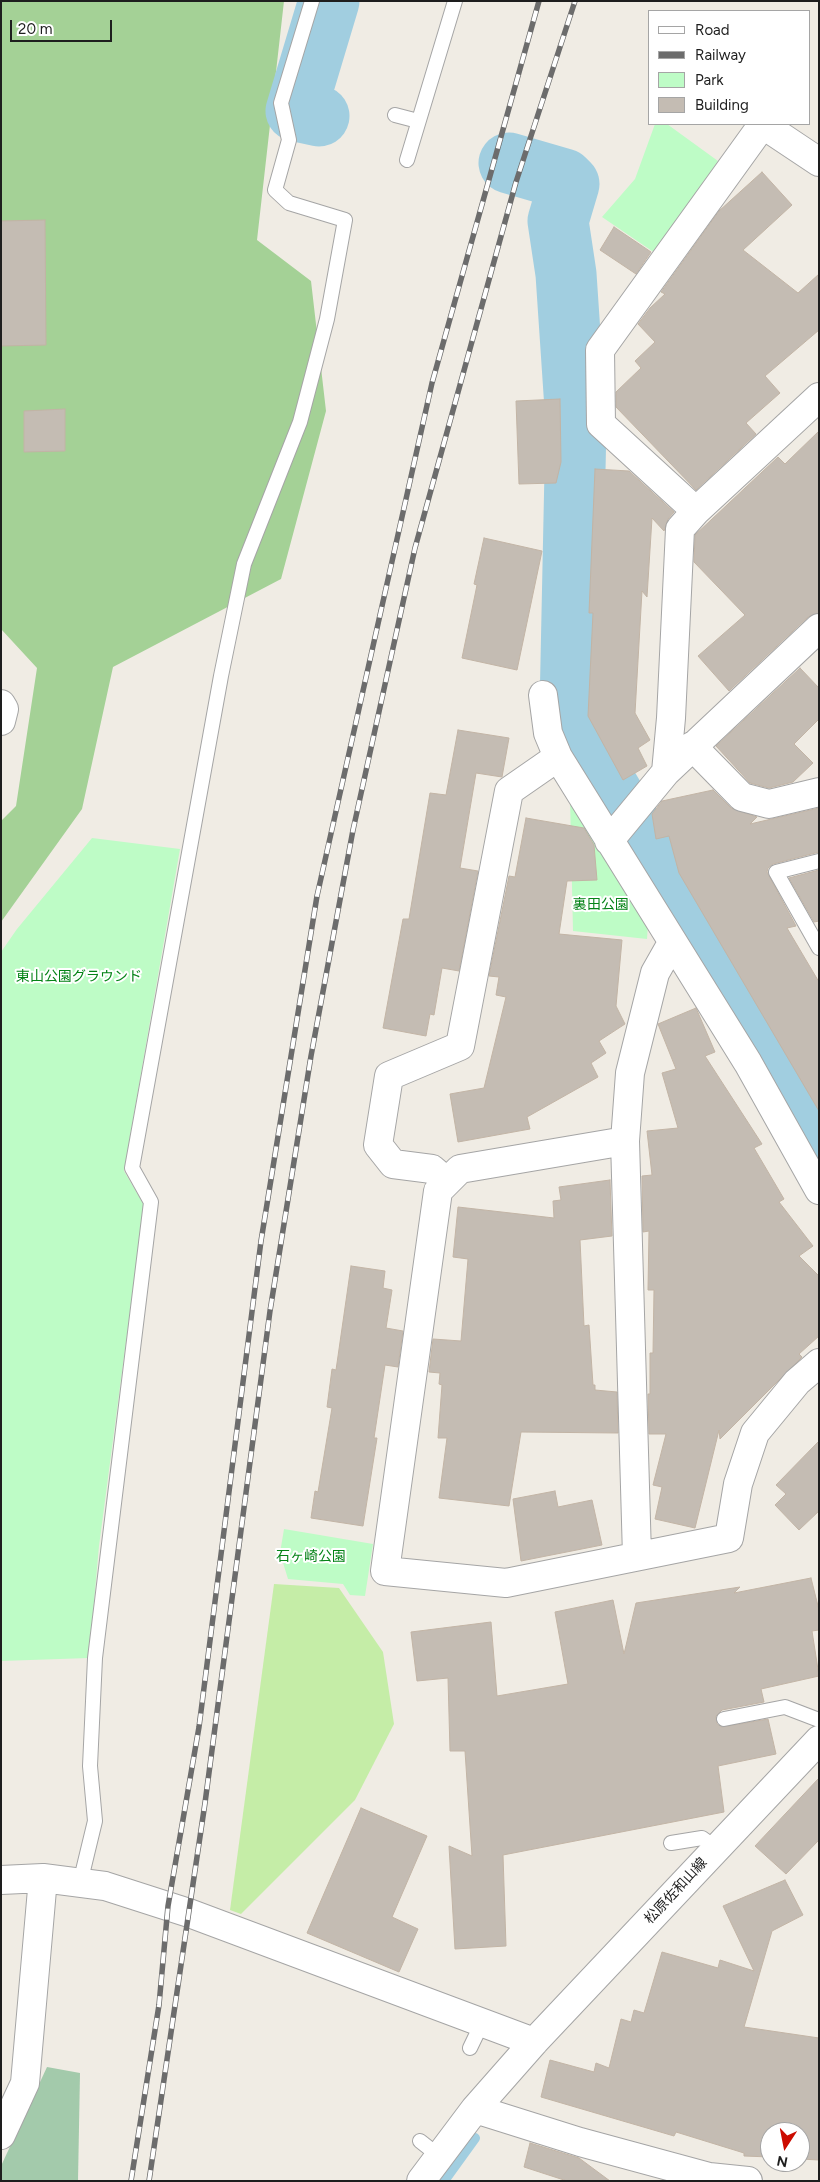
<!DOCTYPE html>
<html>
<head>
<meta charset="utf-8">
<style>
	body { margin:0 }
	#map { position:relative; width:820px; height:2182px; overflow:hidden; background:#f0ece4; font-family:Figtree,sans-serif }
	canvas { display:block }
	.frame { position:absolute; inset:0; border:2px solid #1e1e1e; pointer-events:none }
	.legend { position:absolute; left:648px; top:10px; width:162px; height:115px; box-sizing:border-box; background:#fff; border:1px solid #a5a5a5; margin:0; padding:6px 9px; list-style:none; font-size:15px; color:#1e1e1e }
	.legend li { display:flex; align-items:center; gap:10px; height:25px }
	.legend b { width:25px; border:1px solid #a5a5a5 }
	.north { position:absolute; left:760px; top:2122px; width:50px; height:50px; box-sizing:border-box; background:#fff; border:1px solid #a5a5a5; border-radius:50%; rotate:191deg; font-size:14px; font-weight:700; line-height:20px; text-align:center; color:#1e1e1e }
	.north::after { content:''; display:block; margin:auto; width:18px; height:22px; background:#cc0b00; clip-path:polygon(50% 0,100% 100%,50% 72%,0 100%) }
	.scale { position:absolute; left:10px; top:20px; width:102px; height:22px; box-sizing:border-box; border:2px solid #1e1e1e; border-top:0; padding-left:6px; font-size:15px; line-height:18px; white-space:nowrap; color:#1e1e1e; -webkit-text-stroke:4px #fff; paint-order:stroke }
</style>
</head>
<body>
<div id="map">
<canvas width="820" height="2182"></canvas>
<div class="frame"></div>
<ul class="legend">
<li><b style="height:6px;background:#fff"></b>Road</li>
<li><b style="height:6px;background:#6c6c6c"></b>Railway</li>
<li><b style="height:14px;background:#befcc6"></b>Park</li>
<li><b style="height:14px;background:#c4bcb3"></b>Building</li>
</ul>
<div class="north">N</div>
<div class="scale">20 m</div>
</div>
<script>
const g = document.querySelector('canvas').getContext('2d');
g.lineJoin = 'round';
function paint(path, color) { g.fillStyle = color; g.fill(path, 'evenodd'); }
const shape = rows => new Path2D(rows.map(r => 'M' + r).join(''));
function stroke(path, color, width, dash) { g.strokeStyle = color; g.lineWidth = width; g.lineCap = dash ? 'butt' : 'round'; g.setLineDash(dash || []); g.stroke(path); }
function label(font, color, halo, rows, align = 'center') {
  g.font = font + ' Figtree,"Noto Sans JP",sans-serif'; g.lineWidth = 4; g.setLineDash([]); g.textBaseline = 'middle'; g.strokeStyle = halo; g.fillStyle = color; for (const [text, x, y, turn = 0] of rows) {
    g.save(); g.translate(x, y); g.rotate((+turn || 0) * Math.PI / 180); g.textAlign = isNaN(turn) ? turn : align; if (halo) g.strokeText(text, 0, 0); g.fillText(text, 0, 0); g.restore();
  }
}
paint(shape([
	[274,1584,339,1588,383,1652,394,1724,355,1800,241,1914,230,1910]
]), '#c5eda7');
paint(shape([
	[1,1,284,1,257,240,311,281,326,411,281,579,113,667,82,809,1,922,1,821,16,806,37,668,1,629]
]), '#a4d196');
paint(shape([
	[47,2067,80,2073,78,2181,1,2181,1,2166]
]), '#a3caab');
paint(shape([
	[655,124,667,124,718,161,655,253,602,217,635,179],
	[570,797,648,924,647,939,573,931],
	[92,838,180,849,124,1171,144,1205,99,1546,89,1658,1,1661,1,952,17,929],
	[284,1529,373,1544,365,1596,350,1595,343,1584,288,1579,280,1553]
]), '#befcc6');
stroke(shape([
	[444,2181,475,2138]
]), '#a1cee0', 10);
stroke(shape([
	[319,116,296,111,329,1],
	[509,163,564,179,569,184,558,221,566,274,576,423,570,709,577,735,819,1140]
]), '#a1cee0', 61);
const building = shape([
	[762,172,792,205,743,250,798,293,819,274,819,330,765,376,780,393,746,423,756,434,696,490,616,407,616,392,641,368,635,361,655,342,638,324,650,308,665,294,661,292,719,211,762,172],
	[45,220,46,345,1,346,1,221,45,220],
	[614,227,651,252,636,274,600,250,614,227],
	[560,399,561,462,556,483,519,484,516,401,560,399],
	[65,409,65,451,24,452,24,411,65,409],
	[819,431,819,613,808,617,729,691,698,656,745,615,694,562,695,535,778,457,785,464,819,431],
	[595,469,629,471,674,512,668,519,664,531,652,518,647,597,642,591,635,713,650,740,638,748,647,766,623,780,588,716,593,613,589,613,595,469],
	[484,538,542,551,517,670,462,658,477,585,474,584,484,538],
	[800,668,819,688,819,719,794,744,813,763,793,782,769,788,750,783,716,746,800,668],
	[458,730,509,738,502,777,476,773,460,868,478,871,459,971,442,968,434,1015,430,1014,426,1036,383,1028,403,919,409,919,430,793,446,795,458,730],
	[713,790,731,808,757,817,750,824,819,808,819,852,773,864,768,868,767,872,796,926,787,928,819,982,819,1111,679,873,669,836,656,839,652,814,662,801,713,790],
	[526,818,584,828,594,845,597,880,567,881,559,934,622,940,616,1006,625,1024,599,1041,606,1053,591,1063,598,1077,527,1117,530,1129,458,1142,450,1094,484,1088,506,997,496,995,499,977,489,976,509,876,515,877,526,818],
	[819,870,819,921,814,922,789,878,819,870],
	[696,1008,715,1052,705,1056,762,1144,754,1148,784,1199,779,1202,813,1246,799,1256,819,1276,819,1336,799,1354,802,1357,720,1439,719,1430,695,1528,655,1519,662,1487,653,1485,666,1434,649,1434,648,1394,650,1394,650,1353,653,1353,654,1290,648,1290,649,1231,643,1232,642,1176,652,1175,647,1131,678,1128,662,1073,676,1069,658,1024,696,1008],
	[610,1180,612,1236,580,1240,584,1326,589,1325,593,1385,595,1385,595,1390,617,1392,618,1433,521,1432,509,1506,439,1498,447,1438,438,1438,442,1385,439,1384,440,1373,429,1372,433,1339,461,1341,468,1259,453,1257,458,1207,554,1218,553,1201,561,1200,559,1187,610,1180],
	[351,1266,385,1271,383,1288,392,1290,386,1328,403,1331,398,1367,385,1365,374,1438,377,1438,363,1526,311,1518,315,1491,318,1492,332,1408,327,1407,332,1369,336,1370,351,1266],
	[819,1441,819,1511,799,1530,775,1505,786,1494,776,1485,819,1441],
	[555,1491,558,1507,592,1500,602,1545,521,1561,513,1499,555,1491],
	[811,1578,819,1610,819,1630,812,1631,819,1676,761,1689,764,1702,722,1710,716,1716,717,1724,722,1727,768,1719,776,1754,718,1766,724,1812,503,1855,506,1946,455,1949,449,1846,472,1856,465,1751,450,1751,448,1678,417,1681,411,1632,491,1622,497,1696,568,1684,555,1612,613,1600,624,1654,636,1603,740,1587,734,1593,811,1578],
	[819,1778,819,1840,786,1874,755,1846,819,1778],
	[361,1808,427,1836,392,1917,418,1929,399,1972,307,1933,361,1808],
	[785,1880,803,1915,772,1931,744,2027,819,2038,819,2160,800,2159,800,2132,770,2132,770,2157,744,2156,744,2153,676,2132,674,2136,541,2097,550,2060,594,2072,596,2063,609,2068,621,2019,631,2022,634,2010,644,2013,662,1952,718,1968,720,1960,754,1971,723,1906,785,1880],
	[530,2143,579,2158,610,2181,567,2181,524,2167,530,2143]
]);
paint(building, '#c4bcb3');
stroke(building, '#c2b4a5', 1);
const lane = shape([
	[395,115,418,121],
	[407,160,455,1],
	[819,861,776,872,819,948],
	[724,1719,785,1707,819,1720],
	[671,1843,702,1838,716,1848],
	[80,1883,95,1821,90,1766,95,1658,151,1202,132,1168,221,676,244,564,300,422,327,319,345,220,289,203,275,190,289,140,281,103,312,1],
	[470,2048,482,2023],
	[420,2141,439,2156]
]);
const street = shape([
	[762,124,819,162],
	[696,511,819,397],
	[543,695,548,733,558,757,748,1063,819,1190],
	[1,704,4,709,1,721],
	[692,746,742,797,769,804,819,792],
	[666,772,671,718,680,529,696,511,601,424,600,350,763,124],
	[609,841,666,772,819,628],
	[625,1141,460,1169,438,1191,385,1571,506,1583,729,1538,738,1484,755,1433,797,1382,819,1363],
	[447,1182,432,1169,393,1164,378,1145,389,1076,460,1046,509,791,558,757],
	[637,1556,625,1141,630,1073,655,973,672,943],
	[1,1880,43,1878,105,1886,189,1913,534,2042],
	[475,2109,580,2142,709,2177,748,2181],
	[1,2135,25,2083,43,1878],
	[421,2181,475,2109,534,2042,819,1740]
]);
stroke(lane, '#a5a5a5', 16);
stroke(street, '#a5a5a5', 30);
stroke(lane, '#fff', 14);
stroke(street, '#fff', 28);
const rail = shape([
	[131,2181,159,2005,168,1906,199,1727,261,1241,317,896,432,383,539,1],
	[149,2181,205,1803,270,1311,311,1056,353,830,415,548,516,182,575,1]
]);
stroke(rail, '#6c6c6c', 5.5);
stroke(rail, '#fff', 4, [11]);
label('14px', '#058317', '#fff', [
	["裏田公園",601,905],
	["東山公園グラウンド",79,977],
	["石ヶ崎公園",311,1557]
]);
label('14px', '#1e1e1e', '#fff', [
	["松原佐和山線",676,1891,-47]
]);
</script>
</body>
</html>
